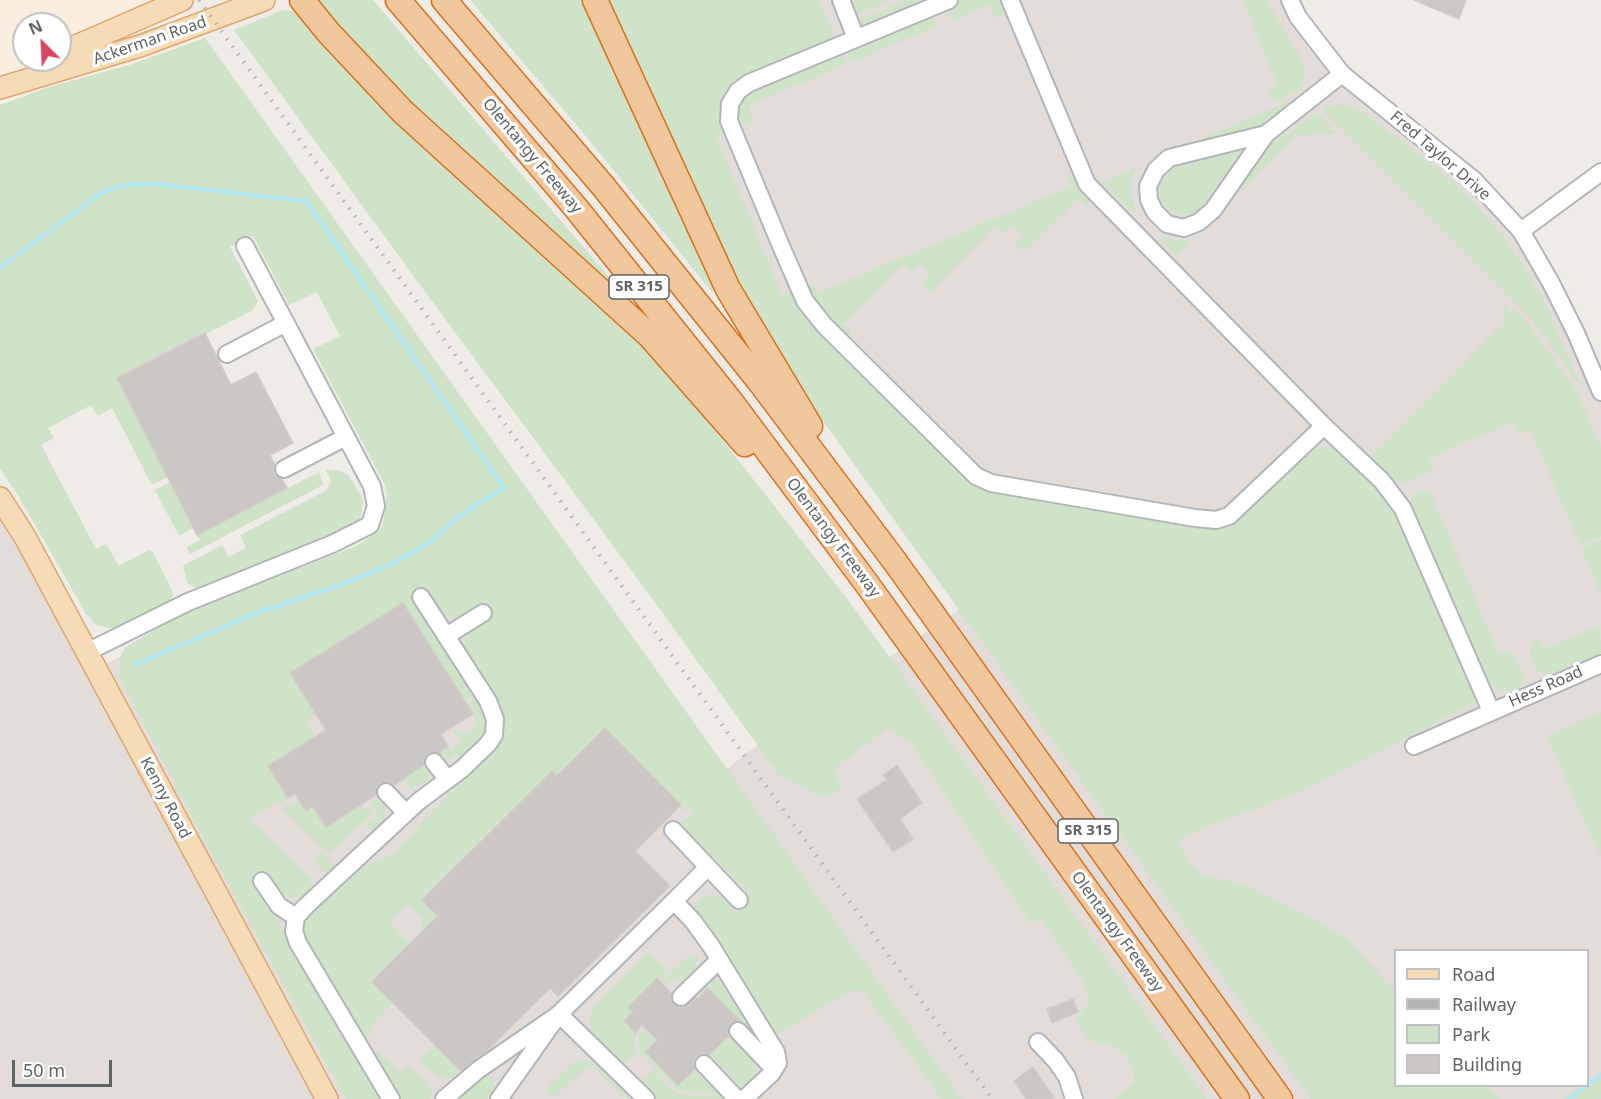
<!DOCTYPE html>
<html>
<head>
<meta charset="utf-8">
<style>
	body { margin:0 }
	#map { position:relative; width:1601px; height:1099px; overflow:hidden; background:#efece8; font-family:"Noto Sans",sans-serif }
	canvas { display:block }
	.legend { position:absolute; left:1394px; top:949px; width:195px; height:138px; box-sizing:border-box; background:#fff; border:2px solid #bfc1c2; margin:0; padding:8px 10px; list-style:none; font-size:18px; color:#5f6466 }
	.legend li { display:flex; align-items:center; gap:12px; height:30px }
	.legend b { width:30px; border:2px solid #bfc1c2 }
	.north { position:absolute; left:12px; top:12px; width:60px; height:60px; box-sizing:border-box; background:#fff; border:2px solid #bfc1c2; border-radius:50%; rotate:336deg; font-size:16px; font-weight:700; line-height:24px; text-align:center; color:#5f6466 }
	.north::after { content:''; display:block; margin:auto; width:21px; height:27px; background:#d5485f; clip-path:polygon(50% 0,100% 100%,50% 72%,0 100%) }
	.scale { position:absolute; left:12px; top:1060px; width:100px; height:27px; box-sizing:border-box; border:3px solid #5f6466; border-top:0; padding-left:8px; font-size:18px; line-height:21px; white-space:nowrap; color:#5f6466; -webkit-text-stroke:4px #fff; paint-order:stroke }
</style>
</head>
<body>
<div id="map">
<canvas width="1601" height="1099"></canvas>
<ul class="legend">
<li><b style="height:8px;background:#f6dcb6"></b>Road</li>
<li><b style="height:8px;background:#b3b4b4"></b>Railway</li>
<li><b style="height:16px;background:#cee3c7"></b>Park</li>
<li><b style="height:16px;background:#cbc7c4"></b>Building</li>
</ul>
<div class="north">N</div>
<div class="scale">50 m</div>
</div>
<script>
const g = document.querySelector('canvas').getContext('2d');
g.lineJoin = 'round';
function paint(path, color) { g.fillStyle = color; g.fill(path, 'evenodd'); }
const shape = rows => new Path2D(rows.map(r => 'M' + r).join(''));
function stroke(path, color, width, dash) { g.strokeStyle = color; g.lineWidth = width; g.lineCap = dash ? 'butt' : 'round'; g.setLineDash(dash || []); g.stroke(path); }
function label(font, color, halo, rows, align = 'center') {
  g.font = font + ' "Noto Sans",sans-serif'; g.lineWidth = 6; g.setLineDash([]); g.textBaseline = 'middle'; g.strokeStyle = halo; g.fillStyle = color; for (const [text, x, y, turn = 0] of rows) {
    g.save(); g.translate(x, y); g.rotate((+turn || 0) * Math.PI / 180); g.textAlign = isNaN(turn) ? turn : align; if (halo) g.strokeText(text, 0, 0); g.fillText(text, 0, 0); g.restore();
  }
}
paint(shape([
	[0,0,177,0,205,38,129,65,49,87,0,105],
	[24,24,60,24,60,60,24,60]
]), '#faeee1');
paint(shape([
	[630,0,1290,0,1319,46,1521,231,1601,392,1601,1099,0,1099,0,498,96,669,120,657,125,648,146,635,187,613,356,546,378,532,720,775,744,755,987,591,777,318],
	[1396,950,1588,950,1588,1086,1396,1086]
]), '#e2ddd9');
paint(shape([
	[316,0,373,0,625,296,622,298,415,112],
	[470,0,584,0,716,289,712,292,585,135],
	[605,0,819,0,835,38,745,76,733,86,729,132,717,138,782,295,793,291,984,487,1003,494,1219,530,1236,523,1309,453,1320,448,1331,447,1339,450,1350,458,1391,502,1478,696,1476,702,1302,791,1185,835,1179,842,1188,861,1204,876,1242,884,1320,922,1348,941,1395,991,1396,1086,1487,1086,1500,1099,1311,1099,797,385,752,311],
	[849,0,892,0,858,14,855,14],
	[906,0,926,1,868,25,861,24,861,19],
	[966,0,999,0,1004,5,1006,13,996,19,991,8,993,7,992,4,953,20,948,8],
	[1243,0,1267,0,1281,26,1302,60,1305,75,1300,90,1272,102,1268,91,1278,86],
	[283,10,301,13,354,79,621,321,676,381,849,601,1207,1099,1115,1099,1133,1082,1134,1070,1129,1059,1115,1046,1091,1041,1081,1029,1076,1019,1085,1008,1090,1000,1084,983,1042,919,1031,923,912,744,888,728,834,768,841,787,830,795,819,796,778,774,654,601,423,289,234,30],
	[932,14,937,26,851,62,846,50],
	[205,38,727,769,962,1099,942,1099,863,991,852,990,772,1037,704,922,691,909,703,898,711,894,723,898,734,909,750,894,681,825,693,811,689,806,684,811,679,807,681,805,605,728,557,776,552,771,422,899,438,916,421,934,418,931,422,926,422,919,409,903,389,922,410,944,372,982,393,1003,370,1026,374,1031,364,1040,303,939,302,926,305,920,366,865,391,856,497,745,503,733,503,717,491,692,467,655,464,645,466,636,471,630,463,618,445,617,426,588,411,598,473,695,465,701,403,603,291,673,316,714,305,721,315,737,268,766,288,798,279,805,275,801,263,813,260,810,250,820,310,879,312,883,312,888,308,894,300,897,291,897,282,895,267,875,256,882,299,961,382,1099,346,1099,196,824,119,676,120,657,125,648,146,635,187,613,233,594,356,546,378,532,383,523,387,495,385,485,313,349,340,336,317,292,289,305,253,236,230,247,258,301,253,310,117,378,168,477,152,485,112,408,98,416,91,405,48,428,54,438,41,445,96,549,106,544,119,566,149,550,153,552,171,588,173,596,169,602,118,628,106,628,95,624,85,612,18,495,0,469,0,105,49,87,129,65],
	[842,52,847,64,749,105,751,110,749,111,753,122,747,125,740,123,738,107,743,97,751,90],
	[1298,98,1300,98,1296,102,1258,128,1179,148],
	[1343,104,1360,110,1427,160,1463,191,1501,233,1526,269,1547,307,1583,390,1532,319,1325,112,1324,108],
	[1316,113,1337,134,1296,135,1223,209,1269,145],
	[1239,150,1243,153,1199,210,1192,214,1181,215,1169,210,1164,205,1160,192,1160,186,1165,175,1169,172,1174,168],
	[1136,167,1131,187,1135,210,1133,212,1102,182],
	[1073,174,1089,198,1089,203,1087,207,1078,199,1024,252,1015,245,1024,236,1013,225,1004,233,996,225,930,292,922,284,931,274,920,263,911,272,902,264,844,324,853,332,845,334,818,306,810,288,812,282,818,293,1072,186,1067,175],
	[1165,237,1174,241,1188,241,1190,243,1177,256,1162,241,1162,238],
	[1508,304,1510,306,1507,310,1510,312,1514,308,1527,322,1578,394,1601,447,1601,537,1580,545,1531,429,1518,434,1513,422,1429,458,1434,470,1403,483,1396,483,1392,480,1371,457,1508,319,1501,312],
	[326,470,338,470,348,475,353,482,363,500,361,518,357,525,197,589,187,583,183,566,222,545,229,557,246,548,240,535,327,490,331,481],
	[319,472,323,485,190,554,187,547,200,540,197,535],
	[170,482,194,528,179,536,155,490],
	[1429,489,1499,655,1512,652,1523,676,1523,684,1516,690,1510,691,1499,690,1485,680,1410,506,1412,497],
	[1601,540,1601,594,1582,548],
	[1600,625,1601,653,1552,674,1544,674,1536,668,1531,657,1530,649,1537,639,1539,638,1544,649],
	[475,698,486,721,487,727,484,735,461,759,458,761,458,755,453,755,451,760,447,759,440,752,448,746,452,750,462,744,453,730,456,729,462,735,479,724,467,704],
	[1601,712,1601,857,1547,736],
	[425,765,429,775,425,782,415,787,411,788,406,782,401,784,400,781],
	[380,797,385,809,385,821,374,834,366,825,378,814,370,802],
	[299,800,306,810,312,806,326,827,362,804,365,810,369,807,373,814,328,853,283,809],
	[323,852,336,868,331,872,323,871,315,863],
	[648,952,667,972,659,980,657,978,628,1006,633,1012,624,1021,635,1033,636,1052,621,1067,597,1043,592,1034,590,1022,592,1012,596,1005],
	[688,956,697,958,699,960,695,964,699,968,682,983,676,977,665,987,661,982],
	[709,980,718,980,765,1047,709,989,698,999,693,994],
	[645,1028,658,1040,646,1052,678,1084,695,1068,719,1092,717,1094,678,1090,639,1051,639,1034],
	[729,1035,753,1058,756,1065,755,1077,747,1084,740,1086,734,1084,731,1081,733,1078,710,1054],
	[435,1045,460,1070,450,1079,439,1077,419,1060],
	[377,1050,400,1074,408,1066,411,1067,430,1085,432,1091,430,1099,400,1099,375,1055],
	[581,1059,592,1061,631,1099,626,1099,590,1064,553,1098,545,1090,575,1061],
	[654,1070,676,1094,718,1097,721,1095,722,1099,653,1099,639,1084],
	[1601,1072,1601,1099,1564,1099,1583,1086,1588,1086,1588,1082],
	[484,1074,492,1078,494,1084,494,1088,486,1099,454,1099]
]), '#cee3c7');
stroke(shape([
	[0,268,101,193,118,187,136,184,155,184,306,201,504,488,458,517,428,543,391,565,340,585,254,614,135,665],
	[1588,1085,1601,1075],
	[1569,1099,1587,1086]
]), '#b2e8f5', 4);
const building = shape([
	[1414,0,1466,0,1459,19,1414,0],
	[205,333,231,385,256,372,293,443,270,455,275,465,274,473,282,479,287,488,197,535,117,378,205,333],
	[403,603,473,714,441,734,448,746,440,752,441,754,433,752,428,753,424,759,424,765,394,785,388,782,379,784,376,790,376,795,326,827,312,806,306,811,295,794,288,798,268,766,326,730,290,673,403,603],
	[605,728,681,805,635,851,670,886,558,996,550,988,488,1050,461,1071,372,982,438,916,422,900,552,771,557,776,605,728],
	[897,765,922,803,900,819,913,839,893,852,857,799,887,780,883,775,897,765],
	[657,978,671,993,671,1000,678,1007,684,1007,696,997,698,999,708,988,741,1021,730,1024,728,1029,729,1035,709,1055,702,1054,696,1057,694,1062,695,1069,678,1085,646,1052,658,1040,642,1025,635,1033,624,1021,633,1012,628,1007,657,978],
	[1073,999,1078,1012,1052,1023,1047,1009,1073,999],
	[1033,1067,1055,1099,1026,1099,1014,1081,1033,1067]
]);
paint(building, '#cbc7c4');
stroke(building, '#d3ccc7', 1.5);
const minor = shape([
	[841,0,856,38],
	[949,0,749,83,738,91,730,104,729,121,781,246,805,301,824,325,976,476,991,483,1195,518,1216,520,1229,516,1324,426],
	[1010,0,1087,184,1324,426,1382,481,1403,509,1491,711],
	[1290,0,1298,17,1342,74,1474,180,1521,231,1551,283,1576,333,1601,392],
	[1266,134,1169,158,1156,170,1148,186,1149,200,1155,212,1167,224,1184,228,1199,222,1213,210,1266,134,1342,74],
	[1521,231,1601,172],
	[227,354,286,323],
	[284,469,346,437],
	[446,636,483,613],
	[87,652,188,602,332,544,370,525,376,506,372,486,245,246],
	[1414,746,1601,664],
	[434,762,448,780],
	[386,792,406,813],
	[673,830,739,900],
	[262,881,279,906,296,917],
	[674,901,708,867],
	[681,997,719,960],
	[738,1031,774,1069],
	[1038,1042,1056,1061,1067,1077,1074,1099],
	[704,1064,737,1099],
	[391,1099,298,943,294,931,296,917,306,906,419,801,462,769,488,744,494,735,495,719,488,701,421,597],
	[444,1099,478,1070,559,1014,674,901,693,921,711,946,776,1052,778,1063,772,1073,744,1099],
	[499,1099,559,1014,646,1099]
]);
const major = shape([
	[60,53,182,0],
	[0,88,140,46,264,0],
	[0,498,25,537,327,1099]
]);
const highway = shape([
	[302,0,328,32,403,112,650,336,745,444],
	[398,0,576,208,732,403,867,584,1237,1099],
	[444,0,603,186,760,382,896,563,1280,1099],
	[595,0,728,289,810,426]
]);
stroke(minor, '#b2b6b8', 20);
stroke(major, '#e1a56f', 24);
stroke(highway, '#db711c', 27);
stroke(minor, '#fff', 16);
stroke(major, '#f6dcb6', 21);
stroke(highway, '#f1c79d', 24);
stroke(shape([
	[199,0,992,1099]
]), '#b3b4b4', 4, [1.5, 8]);
for (const [x, y, w] of [
	[639,287,60],
	[1088,831,60]
]) { const box = new Path2D(); box.roundRect(x - w / 2, y - 12, w, 24, 4.5); g.fillStyle = '#fff'; g.fill(box); stroke(box, '#5f6466', 1.5); }
label('bold 15px', '#5f6466', null, [
	["SR 315",639,287],
	["SR 315",1088,831]
]);
label('16px', '#5f6466', '#fff', [
	["Ackerman Road",150,41,-19],
	["Olentangy Freeway",532,156,50],
	["Fred Taylor Drive",1440,156,41],
	["Olentangy Freeway",833,538,53],
	["Hess Road",1546,687,-24],
	["Kenny Road",165,798,62],
	["Olentangy Freeway",1117,932,54]
]);
</script>
</body>
</html>
